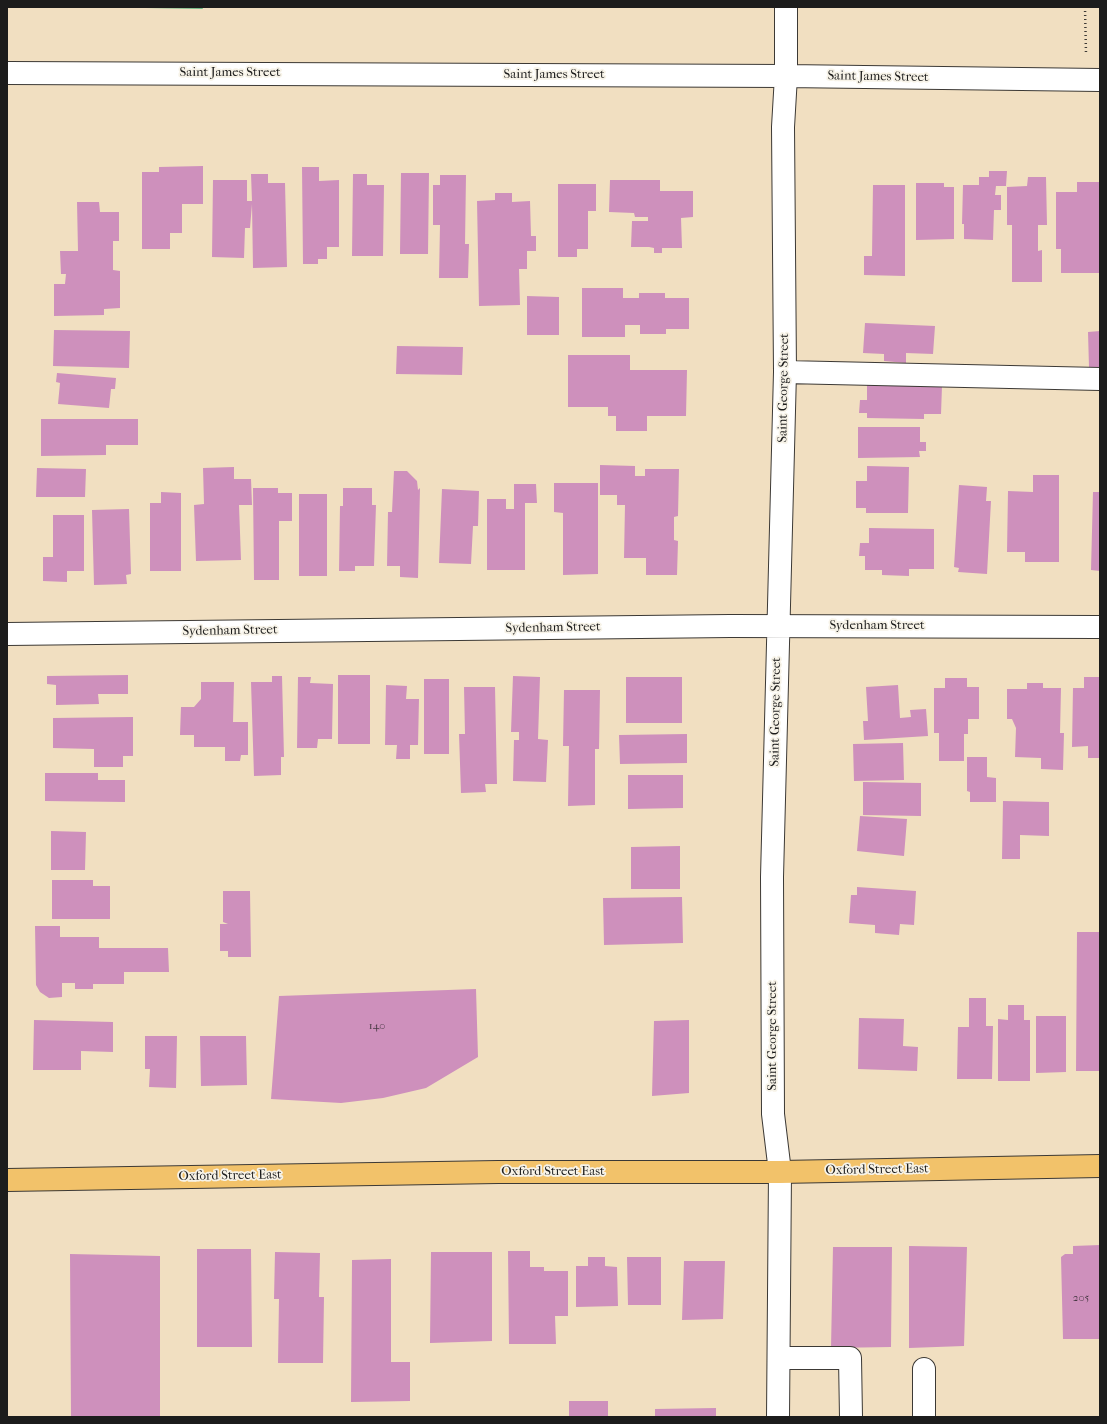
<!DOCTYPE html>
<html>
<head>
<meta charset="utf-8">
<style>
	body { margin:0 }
	#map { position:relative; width:1107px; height:1424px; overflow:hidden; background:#f1dfc1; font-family:"IM FELL French Canon",serif }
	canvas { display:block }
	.frame { position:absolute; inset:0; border:8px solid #1c1c1c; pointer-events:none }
</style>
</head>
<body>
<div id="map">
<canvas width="1107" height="1424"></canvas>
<div class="frame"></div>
</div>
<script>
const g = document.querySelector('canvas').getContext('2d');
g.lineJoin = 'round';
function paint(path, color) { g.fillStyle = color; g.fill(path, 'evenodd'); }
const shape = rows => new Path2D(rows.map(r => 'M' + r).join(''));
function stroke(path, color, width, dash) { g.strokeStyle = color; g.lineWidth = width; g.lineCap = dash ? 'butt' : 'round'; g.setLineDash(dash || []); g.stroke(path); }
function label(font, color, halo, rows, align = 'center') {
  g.font = font + ' "IM FELL French Canon",serif'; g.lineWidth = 3.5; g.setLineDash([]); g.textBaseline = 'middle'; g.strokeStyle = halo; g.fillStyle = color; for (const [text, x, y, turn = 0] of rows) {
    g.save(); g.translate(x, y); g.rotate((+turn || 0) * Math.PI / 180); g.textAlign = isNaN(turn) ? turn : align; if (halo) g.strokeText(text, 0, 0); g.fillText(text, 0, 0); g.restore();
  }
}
paint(shape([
	[88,7,202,7,203,9]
]), '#6ab984');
paint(shape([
	[203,166,203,204,182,204,182,233,170,233,170,249,142,249,142,172,159,172,159,167],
	[302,167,319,167,319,181,339,180,339,247,327,247,327,259,318,259,318,264,303,264],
	[989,171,1007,171,1006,186,996,186,995,195,1001,195,1001,210,994,210,993,240,964,239,964,224,962,224,963,185,979,185,979,177,989,177],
	[401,173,429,173,428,254,400,254],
	[251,174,268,174,268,183,285,183,287,267,253,268,252,204,250,228,245,228,244,258,212,257,213,180,247,180,247,201,252,201],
	[353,174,367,174,367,185,384,185,383,256,352,256],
	[440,175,466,175,465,244,469,244,468,278,439,278,440,225,433,225,433,185,440,185],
	[1028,177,1046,177,1047,225,1038,225,1038,251,1042,250,1042,282,1012,282,1012,225,1007,225,1007,187,1027,186],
	[610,180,660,180,660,191,693,191,693,217,681,218,682,248,662,248,662,253,654,253,654,248,649,247,631,247,632,221,648,221,648,217,635,217,634,213,609,212],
	[1077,182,1100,182,1100,273,1061,273,1061,249,1056,249,1056,192,1077,192],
	[916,183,944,183,944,187,954,187,954,239,916,240],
	[558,184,596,184,596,211,588,211,588,249,577,249,577,257,558,257],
	[873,185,905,185,905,276,864,275,864,256,872,256],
	[495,193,512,193,512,202,530,201,531,236,536,236,536,251,527,251,527,269,519,269,520,305,479,306,477,201,495,200],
	[77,202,99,202,100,212,119,212,119,241,113,241,113,270,120,271,120,308,104,309,104,315,54,316,54,284,65,284,66,274,61,274,60,251,78,251],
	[582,288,623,288,623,298,639,298,639,293,665,293,665,298,689,298,689,329,666,329,666,334,640,334,640,325,625,325,625,337,582,337],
	[527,296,559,297,559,335,527,335],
	[865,323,935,326,933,354,906,353,906,363,884,361,884,354,863,353],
	[54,330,130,331,129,368,53,366],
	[1100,331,1100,367,1089,367,1088,332],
	[397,346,463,347,462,375,396,374],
	[568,355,630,355,630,370,687,370,686,416,647,416,647,431,616,431,616,416,608,416,608,407,568,407],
	[57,373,116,378,115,389,111,389,109,408,58,404,60,383,56,382],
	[867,385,942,386,941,414,924,414,924,419,867,418,867,413,859,413,860,400,867,400],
	[41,419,138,419,138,445,106,445,106,455,41,456],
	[858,427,920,427,920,442,926,442,926,451,919,451,920,457,858,458],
	[600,465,635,466,635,476,645,476,645,469,679,469,678,516,674,517,674,540,678,541,677,575,646,575,646,558,624,558,625,505,617,505,617,495,600,495],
	[867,466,909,467,908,513,866,513,866,508,856,508,856,481,867,481],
	[234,467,234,479,251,479,252,505,239,505,241,560,196,561,194,505,204,504,203,468],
	[37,468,86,469,85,497,36,497],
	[394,471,407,471,417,481,418,490,420,488,418,578,400,577,400,566,387,566,388,512,392,512],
	[1033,475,1059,475,1059,562,1025,562,1025,552,1007,552,1008,491,1033,492],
	[554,483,598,483,598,574,563,575,563,513,554,512],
	[514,484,536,484,537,503,525,503,525,570,487,570,487,499,506,499,506,509,514,509],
	[959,485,987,487,986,501,991,501,987,574,958,572,959,568,954,567],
	[253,488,278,488,278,493,292,493,292,521,279,521,279,580,254,580],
	[343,488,372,488,372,505,376,505,374,566,355,566,355,571,339,571,340,506,343,506],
	[442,489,479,491,478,526,473,526,471,564,439,563],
	[161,492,181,493,181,571,150,571,150,503,161,503],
	[1093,492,1100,492,1100,571,1091,570],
	[299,494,327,494,327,576,299,576],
	[129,509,131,574,126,575,127,584,94,585,92,510],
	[53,515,84,515,84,571,67,571,67,582,43,581,43,557,53,557],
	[869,528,934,529,934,569,909,569,909,576,882,575,882,570,865,570,865,556,859,556,860,543,869,543],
	[128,675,128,694,98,694,99,704,56,705,56,685,47,684,47,676],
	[338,675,370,675,370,744,338,744],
	[272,676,282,676,284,757,281,757,281,775,254,776,251,682,272,682],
	[513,676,540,677,538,739,548,740,546,782,513,781,514,740,519,740,519,732,511,732],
	[298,677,311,677,310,683,333,684,332,739,318,739,317,748,297,748],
	[626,677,682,677,682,723,626,723],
	[1084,677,1100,677,1100,758,1088,758,1088,746,1072,747,1073,688,1084,688],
	[945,678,967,678,967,687,979,687,979,719,968,719,968,734,964,734,964,761,939,761,939,733,934,733,934,688,945,688],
	[424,679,449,679,449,754,424,754],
	[201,682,234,682,233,722,248,722,248,755,241,755,240,761,225,761,225,747,194,747,194,735,180,735,181,707,194,707,201,699],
	[1027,683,1043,683,1043,688,1061,688,1060,733,1064,733,1063,770,1041,769,1041,758,1015,757,1016,728,1012,719,1007,719,1007,689,1027,689],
	[386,685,407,686,406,699,419,699,418,745,410,745,410,759,396,759,397,745,385,745],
	[898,685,900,718,911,717,910,710,926,709,928,736,864,740,863,721,868,721,866,687],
	[464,687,495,687,497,784,485,784,486,792,461,793,459,734,465,734],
	[564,690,600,690,599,749,595,749,595,805,568,806,569,746,563,746],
	[133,717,133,756,123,756,123,767,94,767,94,749,53,748,53,718],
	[687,734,687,763,620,764,619,735],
	[903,743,904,780,854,781,853,744],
	[967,757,987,757,987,777,996,778,996,802,970,802,970,792,967,791],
	[45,773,98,773,98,780,125,780,125,802,45,801],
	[628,775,683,775,683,808,628,809],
	[863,782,921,783,921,816,863,815],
	[1003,801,1049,802,1049,836,1020,835,1020,859,1002,859],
	[860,816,907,819,904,856,857,851],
	[51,831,86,832,85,870,51,870],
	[680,846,680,889,631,889,631,847],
	[52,880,93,880,93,886,110,886,110,919,52,919],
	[857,887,916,891,914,925,900,924,899,935,875,933,875,925,849,923,851,895,857,895],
	[223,891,250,891,251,957,228,957,228,951,220,951,220,924,228,924,223,922],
	[682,897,683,943,604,945,603,898],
	[35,926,60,926,60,937,99,937,99,948,168,948,169,972,124,972,124,984,93,984,93,989,75,989,75,983,62,983,62,997,49,998,40,992,36,985],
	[1077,932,1100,932,1100,1071,1076,1071],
	[476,989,478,1057,426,1088,383,1098,341,1103,271,1099,279,996],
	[969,998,986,998,986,1026,993,1026,992,1079,957,1079,958,1027,969,1027],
	[1008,1005,1024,1005,1024,1020,1030,1020,1030,1081,998,1081,998,1019,1008,1020],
	[1036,1016,1066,1016,1066,1072,1036,1073],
	[859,1018,904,1019,903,1046,918,1047,917,1071,858,1069],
	[34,1020,113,1022,113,1052,81,1051,81,1070,33,1070],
	[689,1020,689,1093,652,1096,654,1021],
	[145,1036,177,1036,176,1088,149,1087,150,1069,145,1069],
	[200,1036,246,1036,247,1085,201,1086],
	[1100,1245,1100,1339,1063,1339,1061,1257,1065,1254,1073,1254,1073,1246],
	[909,1246,967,1247,964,1346,909,1348],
	[833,1247,892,1247,891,1347,831,1348],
	[197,1249,251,1249,252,1347,197,1347],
	[508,1251,530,1251,530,1267,544,1267,544,1271,568,1271,568,1316,555,1316,556,1344,509,1344],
	[275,1252,320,1253,319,1297,324,1297,323,1363,278,1363,279,1299,274,1299],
	[431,1252,492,1252,492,1341,430,1343],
	[70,1254,160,1256,160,1417,71,1417],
	[588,1257,605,1257,605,1266,617,1267,618,1306,576,1307,576,1266,588,1266],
	[627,1257,661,1257,661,1305,628,1305],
	[391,1259,391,1362,410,1362,410,1401,351,1402,352,1260],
	[684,1261,725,1261,723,1319,682,1320],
	[569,1401,608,1401,608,1417,569,1417],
	[716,1408,716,1417,655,1417,655,1409]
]), '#ce90bc');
const minor = shape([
	[7,73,786,76,1100,80],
	[785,372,1100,379],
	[7,634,730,626,1100,627],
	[779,1358,850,1358,851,1417],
	[924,1369,924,1417],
	[778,1417,780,1172,773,1114,772,877,785,372,783,127,786,76,786,7]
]);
const major = shape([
	[7,1180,498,1172,780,1172,1100,1166]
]);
stroke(minor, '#3c3935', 24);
stroke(major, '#3c3935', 24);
stroke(shape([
	[1085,7,1086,54]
]), '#3c3935', 2.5, [1, 3]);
stroke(minor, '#fff', 22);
stroke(major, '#f2c26a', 22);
label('11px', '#483944', null, [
	["140",377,1026],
	["205",1081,1298]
]);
label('13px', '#1c1c1c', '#f7f3e8', [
	["Saint James Street",230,73],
	["Saint James Street",554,75],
	["Saint James Street",878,77,1],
	["Saint George Street",784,388,-89],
	["Sydenham Street",877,626],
	["Sydenham Street",553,628,-1],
	["Sydenham Street",230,631,-1],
	["Saint George Street",776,712,-89],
	["Saint George Street",773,1036,-90],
	["Oxford Street East",877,1170,-1],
	["Oxford Street East",553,1172],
	["Oxford Street East",230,1176,-1]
]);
</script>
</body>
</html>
